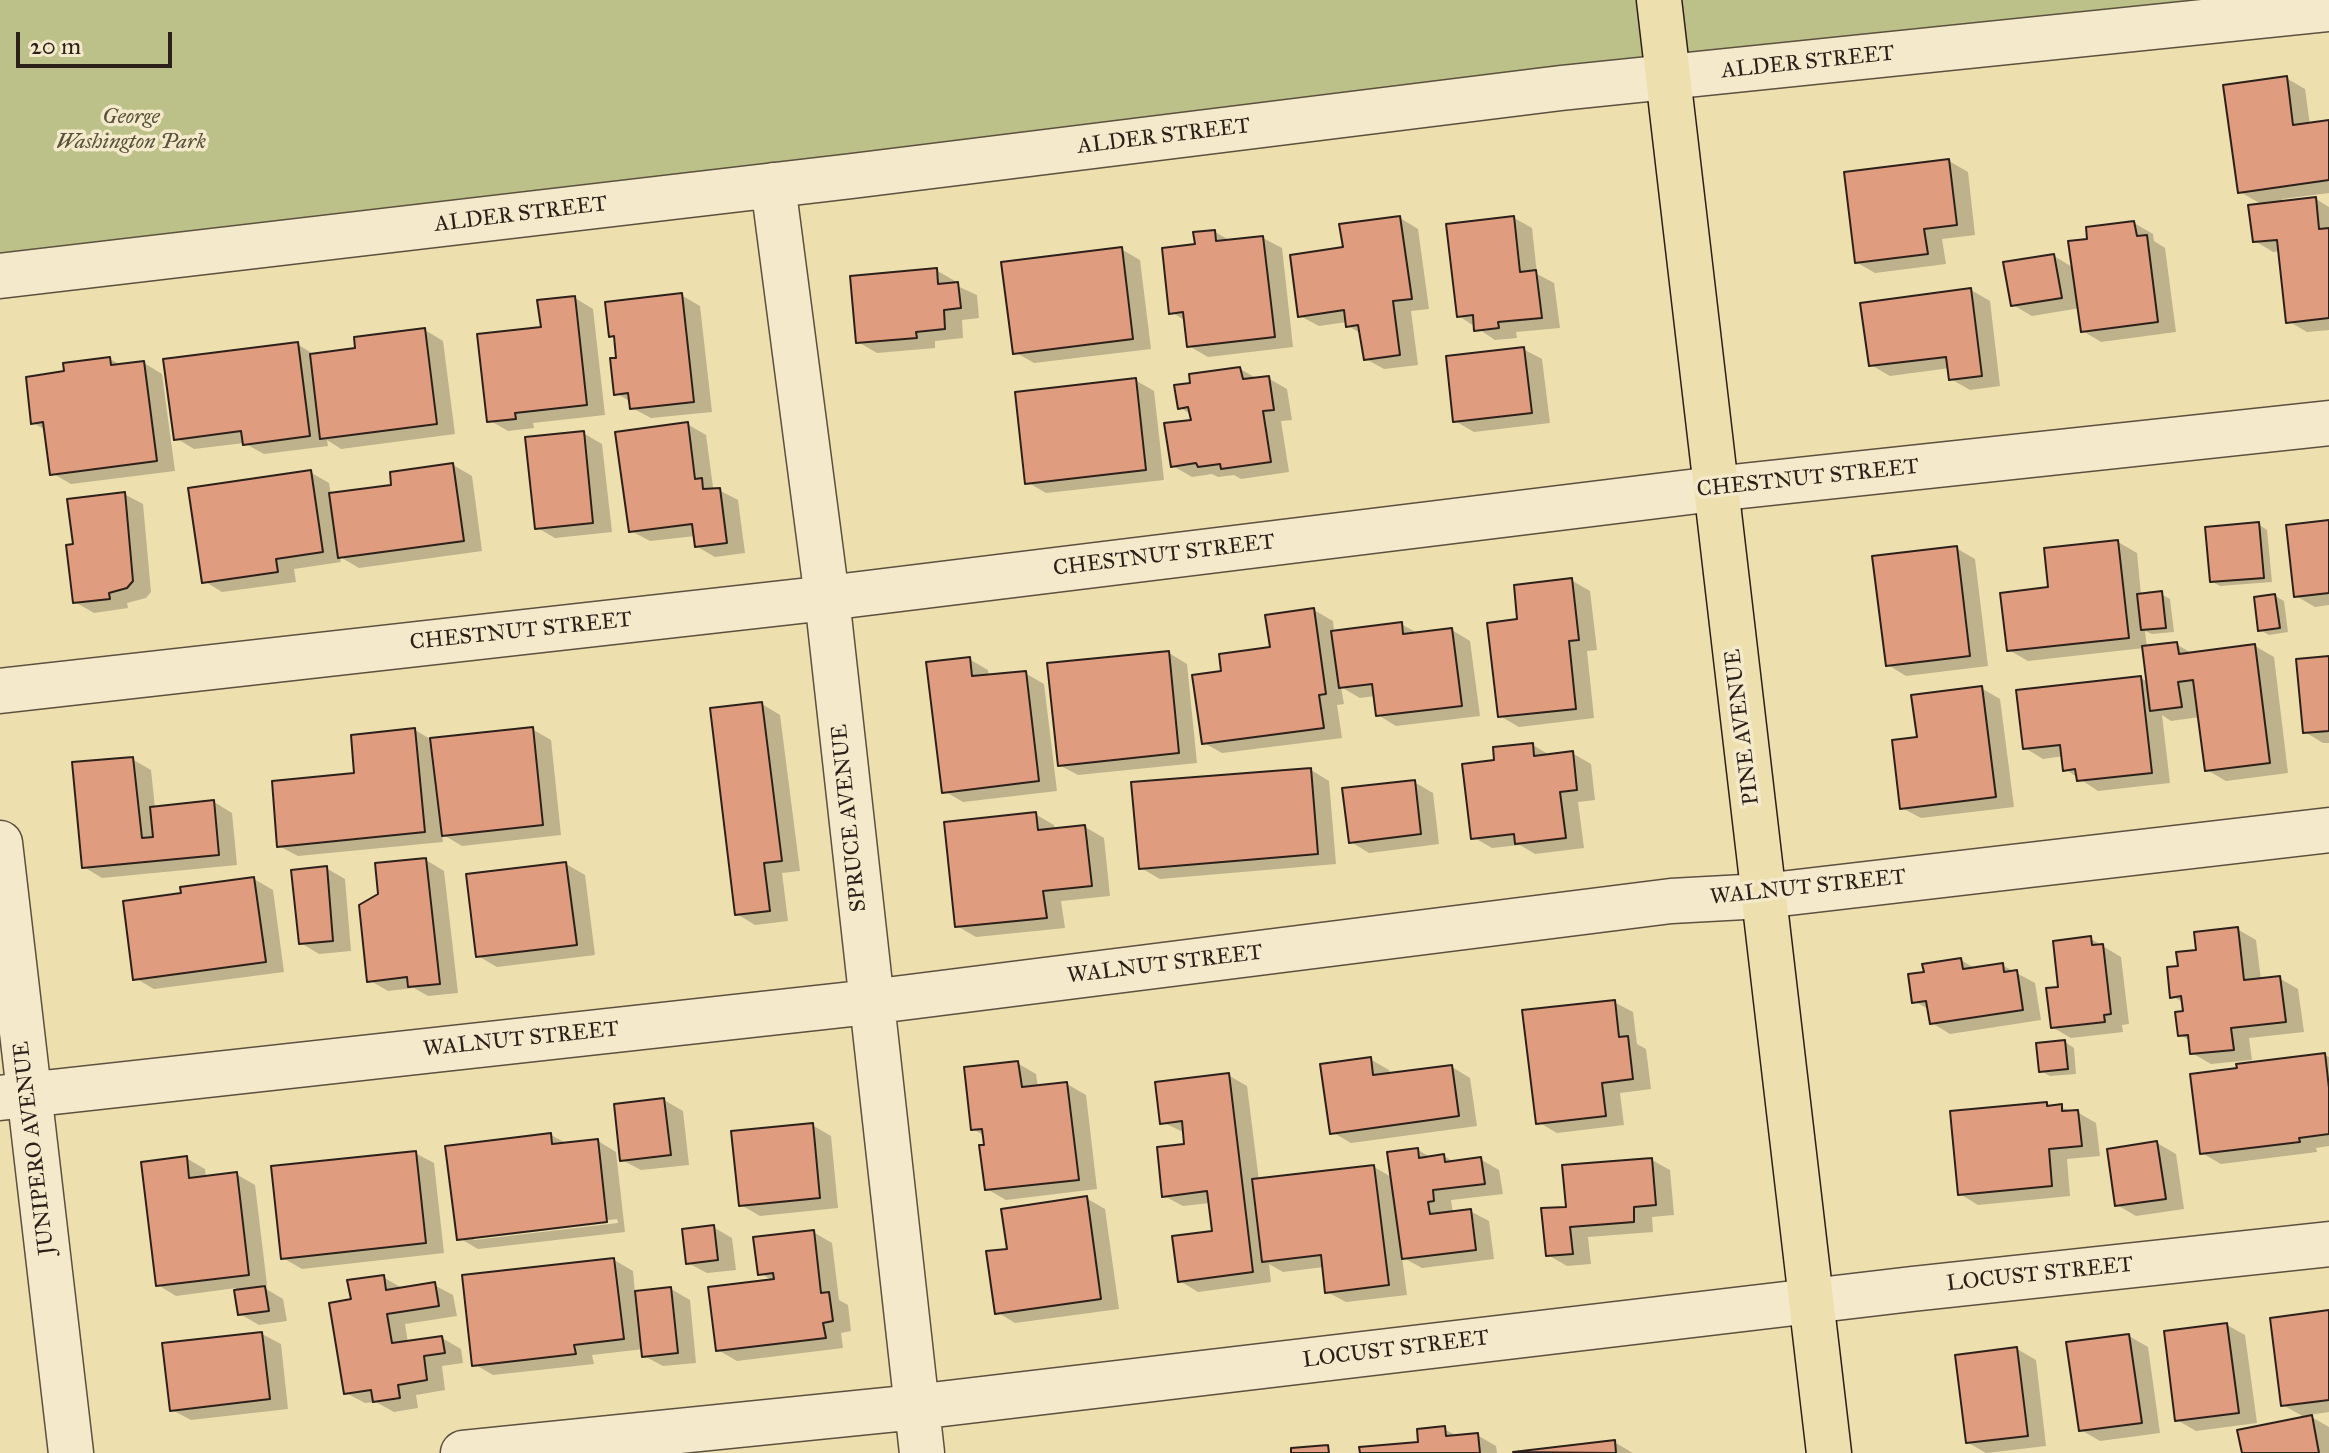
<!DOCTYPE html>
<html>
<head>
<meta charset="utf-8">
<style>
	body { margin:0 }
	#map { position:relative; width:2329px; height:1453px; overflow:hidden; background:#eedfaf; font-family:"IM FELL Great Primer",serif }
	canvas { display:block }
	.scale { position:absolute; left:16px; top:32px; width:156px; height:36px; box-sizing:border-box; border:4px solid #2c211a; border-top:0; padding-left:10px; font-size:24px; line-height:28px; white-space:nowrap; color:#2c211a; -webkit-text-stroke:6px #f4eacb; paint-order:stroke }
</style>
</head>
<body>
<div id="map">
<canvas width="2329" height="1453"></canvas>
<div class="scale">20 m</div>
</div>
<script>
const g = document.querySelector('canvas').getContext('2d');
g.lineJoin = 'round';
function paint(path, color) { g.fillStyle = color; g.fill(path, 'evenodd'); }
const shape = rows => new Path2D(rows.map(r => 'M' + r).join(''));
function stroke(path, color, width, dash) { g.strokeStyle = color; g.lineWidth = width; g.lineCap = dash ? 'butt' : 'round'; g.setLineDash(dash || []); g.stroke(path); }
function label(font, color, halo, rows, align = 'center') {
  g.font = font + ' "IM FELL Great Primer",serif'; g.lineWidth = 7; g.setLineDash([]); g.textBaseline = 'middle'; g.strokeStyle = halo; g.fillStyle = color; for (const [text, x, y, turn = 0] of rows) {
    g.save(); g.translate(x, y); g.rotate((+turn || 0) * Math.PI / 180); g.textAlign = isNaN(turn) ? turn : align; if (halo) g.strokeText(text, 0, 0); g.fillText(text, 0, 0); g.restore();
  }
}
paint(shape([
	[0,0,2329,0,0,276]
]), '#bbc188');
paint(shape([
	[2286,78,2305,89,2310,125,2329,122,2329,193,2282,199,2283,203,2316,199,2329,207,2329,330,2307,332,2288,321,2280,251,2273,252,2255,241,2263,205,2240,192],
	[1949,161,1968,172,1975,235,1942,239,1946,264,1875,273,1856,262],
	[1400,218,1418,229,1429,309,1411,311,1418,365,1384,369,1366,359,1362,334,1348,326,1347,322,1319,326,1300,316,1345,249],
	[1514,218,1532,228,1537,274,1554,283,1560,328,1516,332,1517,338,1495,340,1459,316],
	[2134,223,2153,234,2154,241,2165,248,2176,332,2101,342,2083,331,2080,308,2032,316,2013,305,2054,256,2074,268,2089,241],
	[1215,232,1231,241,1263,238,1282,248,1293,347,1208,357,1189,346,1186,321,1171,312,1197,246],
	[1121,249,1140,260,1151,349,1034,363,1015,352],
	[936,270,955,281,955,285,977,295,979,318,962,320,963,338,935,341,935,348,877,353,858,342],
	[1971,290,1990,301,2000,386,1970,390,1951,379,1950,368,1890,376,1871,365],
	[681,295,700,306,712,412,651,418,632,408,631,402,616,393,618,360,616,338,611,336],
	[575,298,593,309,605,415,533,423,534,428,508,431,489,420,543,329],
	[425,330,443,341,455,434,341,449,327,440,328,446,264,454,244,443,194,449,176,438,297,344,315,355,358,350],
	[1523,349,1542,359,1550,423,1474,432,1455,421],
	[110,359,122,366,144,363,162,374,175,471,71,484,52,473,46,430,33,423],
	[1240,369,1258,379,1268,378,1287,389,1292,420,1281,421,1289,472,1241,479,1234,475,1218,477,1212,474,1192,477,1173,466,1193,422,1191,414,1179,407],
	[1135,380,1154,391,1164,480,1046,493,1027,482],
	[687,424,706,435,713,487,738,500,745,553,715,557,696,546,695,536,650,541,631,531],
	[583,433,602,444,612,532,555,538,536,527],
	[453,465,472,476,482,551,359,568,340,557,341,562,294,569,296,582,222,592,204,581,310,472,329,483,331,495,393,486],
	[124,494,143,504,151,592,146,598,127,603,128,608,94,613,75,602,75,546],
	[2329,522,2329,605,2315,607,2296,596],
	[2258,524,2267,530,2272,582,2220,586,2211,581],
	[2118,542,2137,553,2141,595,2161,594,2170,599,2174,632,2152,634,2145,631,2147,648,2176,644,2193,654,2255,646,2274,657,2288,773,2226,781,2207,770,2200,717,2171,721,2162,715,2170,783,2098,791,2065,769,2064,756,2043,759,2025,748,2141,678,2149,683,2144,648,2028,661,2009,650,2050,589],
	[1956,548,1975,559,1988,666,1906,676,1888,665],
	[1571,580,1590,591,1597,650,1587,651,1594,718,1519,727,1500,716,1520,621],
	[2275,596,2284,601,2288,632,2269,635,2260,630],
	[1314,610,1333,621,1334,632,1401,624,1419,634,1452,630,1470,641,1480,716,1396,726,1378,715,1375,696,1360,698,1341,687,1344,704,1337,705,1342,738,1222,753,1204,743,1224,673,1272,649],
	[1169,653,1187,664,1197,763,1078,775,1059,765],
	[2329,658,2329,743,2323,743,2305,732],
	[969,659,988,670,989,677,1025,673,1044,684,1057,791,963,802,944,791],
	[1981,688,2000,699,2014,807,1921,818,1902,808,1919,738],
	[762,704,780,715,800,871,782,873,788,921,755,925,737,914],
	[532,729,551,740,561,835,462,846,442,834,443,842,298,856,279,846,357,774,415,730,432,740],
	[1533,745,1551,756,1572,753,1591,764,1595,800,1578,802,1584,848,1535,854,1520,845,1492,848,1473,837,1496,762],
	[132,759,151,770,155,808,214,802,232,813,237,865,102,878,84,867],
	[1311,770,1329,781,1336,864,1160,879,1141,868],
	[1414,782,1433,793,1439,844,1369,853,1351,842],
	[1035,814,1054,825,1055,830,1085,827,1104,838,1110,896,1061,901,1065,928,976,937,957,926],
	[426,860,444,871,458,993,428,996,414,988,388,991,369,980],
	[566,864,585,875,595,955,497,967,478,956],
	[326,868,345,879,351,951,319,954,301,943],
	[254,879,273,890,284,972,154,989,135,978,183,895],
	[2237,929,2256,940,2261,980,2279,978,2298,989,2304,1032,2249,1038,2252,1060,2211,1064,2192,1053,2189,1040,2180,1035,2185,1013,2184,1003,2172,996,2180,968,2198,952],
	[2091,939,2121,957,2129,1024,2122,1025,2123,1032,2071,1038,2052,1027,2060,989],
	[1961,960,1976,969,2002,965,2035,983,2041,1020,1950,1034,1932,1023,1930,1010,1914,1001,1926,974],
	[1614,1002,1633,1012,1637,1044,1646,1049,1651,1089,1620,1093,1624,1125,1557,1133,1538,1122],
	[2065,1042,2074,1048,2076,1074,2050,1076,2041,1071],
	[2324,1055,2329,1057,2329,1146,2316,1148,2317,1152,2221,1164,2202,1153],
	[1370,1059,1389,1070,1390,1075,1452,1067,1470,1078,1477,1126,1351,1143,1332,1132],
	[1017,1063,1036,1074,1038,1087,1067,1084,1086,1095,1097,1189,1006,1200,987,1189,985,1136,973,1129],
	[1228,1075,1247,1086,1259,1181,1374,1167,1393,1178,1418,1150,1432,1158,1444,1156,1454,1162,1480,1159,1499,1170,1503,1194,1451,1200,1453,1213,1470,1211,1489,1221,1494,1259,1422,1268,1402,1257,1407,1295,1346,1302,1327,1292,1324,1267,1283,1272,1269,1264,1271,1282,1198,1292,1180,1281,1214,1233,1210,1203,1183,1206,1164,1196,1186,1146,1185,1133,1162,1122],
	[664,1100,683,1111,689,1165,641,1170,622,1160],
	[2047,1104,2077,1112,2096,1123,2100,1156,2067,1159,2070,1196,1978,1205,1960,1194],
	[812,1125,831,1136,838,1208,760,1216,741,1205],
	[551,1135,568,1144,598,1141,616,1152,625,1232,478,1249,459,1238],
	[617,1219,618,1223,474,1240,474,1236],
	[2157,1143,2176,1154,2184,1209,2136,1216,2117,1205],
	[415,1153,434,1163,444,1253,302,1269,283,1258],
	[186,1158,205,1169,206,1178,236,1174,255,1185,267,1285,261,1286,283,1299,287,1321,259,1325,240,1314,236,1288,176,1296,158,1285],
	[1652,1160,1670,1170,1674,1215,1652,1217,1653,1232,1588,1237,1591,1264,1567,1266,1548,1255,1568,1209],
	[1086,1198,1105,1209,1119,1309,1015,1323,997,1312,1009,1250],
	[713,1227,732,1238,736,1270,707,1273,688,1263],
	[813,1232,832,1243,839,1300,848,1305,851,1331,841,1333,843,1348,737,1361,718,1350,773,1281,760,1273],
	[614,1260,633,1271,635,1293,671,1289,690,1300,696,1363,663,1366,644,1356,644,1349,592,1355,594,1364,493,1375,474,1364],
	[383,1277,402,1288,434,1285,453,1295,457,1316,405,1324,408,1343,442,1338,461,1349,463,1363,442,1366,445,1390,416,1395,418,1408,394,1412,376,1402,365,1403,346,1393,353,1301],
	[2329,1312,2329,1412,2308,1415,2329,1427,2329,1453,2244,1453,2306,1418,2283,1405],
	[2227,1325,2245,1335,2257,1423,2196,1431,2177,1420],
	[262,1334,281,1344,288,1409,191,1420,172,1410],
	[2129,1336,2148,1347,2160,1433,2100,1441,2081,1430],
	[2017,1349,2036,1360,2046,1446,1986,1453,1967,1442],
	[1444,1429,1459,1437,1477,1435,1496,1446,1497,1453,1362,1453,1420,1444],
	[1614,1442,1633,1453,1519,1453]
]), '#0003');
const building = shape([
	[2287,76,2293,125,2329,120,2329,180,2238,193,2223,85,2287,76],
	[1949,159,1957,225,1924,229,1928,254,1855,263,1844,172,1949,159],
	[2316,197,2319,229,2329,228,2329,318,2286,323,2277,240,2253,242,2248,205,2316,197],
	[1400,216,1412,299,1393,301,1400,355,1364,360,1358,325,1346,327,1344,310,1298,317,1290,255,1343,247,1339,224,1400,216],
	[1514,216,1520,272,1536,270,1542,318,1498,322,1499,328,1474,331,1473,315,1457,317,1446,224,1514,216],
	[2134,221,2137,236,2147,235,2158,322,2081,332,2068,241,2087,239,2086,227,2134,221],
	[1215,230,1216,241,1263,236,1275,337,1187,347,1183,312,1169,314,1162,248,1195,244,1193,232,1215,230],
	[1122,247,1133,339,1013,354,1001,262,1122,247],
	[2054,254,2062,298,2011,306,2003,262,2054,254],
	[937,268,938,284,958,282,961,308,944,310,945,329,916,332,917,338,856,343,850,276,937,268],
	[1971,288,1982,376,1949,380,1946,357,1869,366,1860,303,1971,288],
	[682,293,694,402,630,409,628,393,614,395,610,358,616,358,614,336,609,337,605,302,682,293],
	[575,296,587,405,515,413,516,419,487,422,477,334,541,327,537,300,575,296],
	[425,328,437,424,320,439,310,354,355,348,354,337,425,328],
	[298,342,310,436,243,445,241,431,174,440,163,359,298,342],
	[1524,347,1532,413,1453,422,1446,356,1524,347],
	[110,357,111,365,144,361,157,461,50,475,43,422,31,424,26,377,64,371,63,363,110,357],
	[1240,367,1243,379,1269,376,1274,410,1263,411,1271,462,1221,469,1220,464,1198,467,1196,463,1171,467,1164,423,1191,420,1188,407,1178,409,1174,385,1190,383,1189,374,1240,367],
	[1136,378,1146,470,1025,484,1015,392,1136,378],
	[688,422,695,479,702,478,703,489,720,488,727,543,695,547,692,524,629,532,615,432,688,422],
	[584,431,593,523,535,529,525,437,584,431],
	[453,463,464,541,338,558,329,493,391,485,390,472,453,463],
	[311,470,323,552,276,559,278,572,202,583,188,488,311,470],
	[125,492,133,581,127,588,109,593,110,599,73,603,66,545,73,544,67,499,125,492],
	[2329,520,2329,593,2294,597,2286,525,2329,520],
	[2259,522,2264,578,2210,582,2205,527,2259,522],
	[2118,540,2129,638,2007,651,2000,593,2048,587,2044,548,2118,540],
	[1957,546,1970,656,1886,666,1872,556,1957,546],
	[1572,578,1579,640,1569,641,1576,709,1498,717,1487,623,1517,619,1514,585,1572,578],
	[2162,591,2166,628,2141,630,2137,594,2162,591],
	[2275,594,2280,628,2258,631,2254,597,2275,594],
	[1314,608,1326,694,1319,695,1324,728,1202,744,1192,675,1221,671,1219,654,1270,647,1265,615,1314,608],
	[1402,622,1403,634,1452,628,1462,706,1376,716,1372,684,1339,688,1331,631,1402,622],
	[2177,642,2179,654,2255,644,2270,763,2205,771,2193,680,2178,682,2182,707,2150,711,2142,646,2177,642],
	[1169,651,1179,753,1058,766,1047,663,1169,651],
	[2329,656,2329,731,2303,733,2296,659,2329,656],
	[970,657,972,676,1026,671,1039,781,942,793,926,662,970,657],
	[2141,676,2152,773,2077,781,2075,769,2063,771,2060,745,2023,749,2016,690,2141,676],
	[1982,686,1996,797,1900,809,1892,740,1917,737,1911,695,1982,686],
	[762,702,782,861,764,863,770,911,735,915,710,708,762,702],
	[533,727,543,825,442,836,430,738,533,727],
	[415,728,425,832,277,847,272,781,354,773,351,735,415,728],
	[1533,743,1534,756,1573,751,1577,790,1560,792,1566,838,1515,844,1514,834,1471,839,1462,764,1494,760,1493,747,1533,743],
	[133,757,142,838,153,837,150,807,214,800,219,855,82,868,72,762,133,757],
	[1311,768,1318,854,1139,869,1131,782,1311,768],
	[1415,780,1421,834,1349,843,1342,788,1415,780],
	[1036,812,1038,830,1085,825,1092,886,1043,891,1047,918,955,927,944,822,1036,812],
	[426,858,440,984,408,987,407,977,367,982,359,905,378,894,375,863,426,858],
	[566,862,577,945,476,957,466,874,566,862],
	[327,866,333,941,299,944,291,870,327,866],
	[254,877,266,962,133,980,123,901,181,893,180,887,254,877],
	[2238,927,2244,980,2280,976,2286,1022,2231,1028,2234,1050,2190,1054,2188,1035,2178,1036,2175,1012,2183,1011,2181,996,2170,998,2167,967,2178,966,2176,952,2196,950,2194,932,2238,927],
	[2091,936,2092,945,2103,944,2111,1014,2104,1015,2105,1022,2051,1028,2046,988,2058,987,2053,941,2091,936],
	[1961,958,1963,969,2003,963,2004,972,2017,970,2023,1010,1930,1024,1926,1001,1912,1003,1908,974,1924,972,1922,964,1961,958],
	[1615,1000,1619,1037,1628,1036,1633,1079,1602,1083,1606,1116,1536,1124,1522,1010,1615,1000],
	[2065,1040,2068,1069,2039,1072,2036,1043,2065,1040],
	[2325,1053,2329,1088,2329,1134,2299,1138,2300,1142,2200,1154,2190,1074,2237,1068,2236,1064,2325,1053],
	[1371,1057,1373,1075,1452,1065,1459,1116,1330,1134,1320,1064,1371,1057],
	[1018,1061,1022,1087,1067,1082,1079,1180,985,1190,979,1145,984,1145,982,1129,971,1130,964,1067,1018,1061],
	[1229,1073,1253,1272,1178,1282,1172,1236,1212,1231,1207,1191,1162,1197,1157,1147,1184,1144,1182,1121,1160,1124,1155,1082,1229,1073],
	[664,1098,671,1155,620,1161,614,1104,664,1098],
	[2047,1102,2047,1106,2062,1104,2062,1111,2078,1110,2082,1146,2049,1149,2052,1186,1958,1195,1950,1111,2047,1102],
	[813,1123,820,1198,739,1206,731,1131,813,1123],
	[551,1133,552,1144,598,1139,607,1222,457,1240,445,1146,551,1133],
	[2157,1141,2166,1199,2115,1206,2107,1149,2157,1141],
	[1418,1148,1419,1158,1444,1154,1445,1162,1481,1157,1485,1184,1433,1190,1434,1201,1428,1202,1430,1214,1471,1209,1476,1250,1402,1259,1387,1152,1418,1148],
	[416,1151,426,1243,281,1259,271,1166,416,1151],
	[187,1156,189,1178,237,1172,249,1275,156,1286,141,1162,187,1156],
	[1652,1158,1656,1205,1634,1207,1634,1222,1570,1227,1573,1254,1546,1256,1541,1208,1566,1207,1562,1165,1652,1158],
	[1374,1165,1389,1285,1325,1293,1321,1255,1262,1262,1252,1179,1374,1165],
	[1087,1196,1101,1299,995,1314,986,1251,1007,1249,1001,1209,1087,1196],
	[714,1225,718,1260,686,1264,682,1229,714,1225],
	[814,1230,821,1293,829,1292,833,1321,823,1323,826,1338,716,1351,708,1287,774,1279,773,1273,758,1275,753,1237,814,1230],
	[614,1258,624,1339,574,1345,576,1354,472,1366,462,1275,614,1258],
	[384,1275,386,1290,435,1282,439,1306,387,1314,392,1343,442,1336,445,1353,424,1356,427,1380,398,1385,400,1398,373,1402,371,1390,344,1394,329,1303,351,1299,347,1280,384,1275],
	[265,1286,269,1311,238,1315,234,1290,265,1286],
	[671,1287,678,1353,642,1357,635,1291,671,1287],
	[2329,1310,2329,1400,2281,1406,2270,1318,2329,1310],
	[2227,1323,2239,1413,2175,1421,2164,1331,2227,1323],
	[262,1332,270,1399,170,1411,162,1343,262,1332],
	[2129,1334,2142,1423,2079,1431,2066,1342,2129,1334],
	[2017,1347,2028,1436,1966,1443,1955,1355,2017,1347],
	[2312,1415,2319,1453,2242,1453,2237,1430,2312,1415],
	[1445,1426,1446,1436,1478,1433,1480,1453,1360,1453,1359,1447,1418,1442,1417,1429,1445,1426],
	[1615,1440,1616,1453,1513,1452,1615,1440],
	[1328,1445,1329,1453,1291,1453,1291,1448,1328,1445]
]);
paint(building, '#e09c7f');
stroke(building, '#2c211a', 2);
const minor = shape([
	[773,185,827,598,922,1453],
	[0,276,852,176,1561,88,2329,9],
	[0,691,827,598,1714,489,2329,423],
	[0,843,71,1453],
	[0,1098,870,1002,1671,901,1763,896,2329,830],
	[463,1453,916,1407,1912,1289,2329,1244]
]);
const major = shape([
	[1659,0,1829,1453]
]);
stroke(minor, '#5c503f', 47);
stroke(major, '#2c211a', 47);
stroke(minor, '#f4eacb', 44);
stroke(major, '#eedfaf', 44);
label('22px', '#2c211a', '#f4eacb', [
	["ALDER STREET",1808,63,-6],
	["ALDER STREET",1164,137,-7],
	["ALDER STREET",521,215,-7],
	["CHESTNUT STREET",1808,479,-6],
	["CHESTNUT STREET",1164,556,-7],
	["CHESTNUT STREET",521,632,-6],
	["PINE AVENUE",1743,727,-97],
	["SPRUCE AVENUE",850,818,-96],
	["WALNUT STREET",1808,888,-6],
	["WALNUT STREET",1165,965,-7],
	["WALNUT STREET",521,1040,-6],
	["JUNIPERO AVENUE",35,1148,-97],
	["LOCUST STREET",2040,1275,-6],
	["LOCUST STREET",1396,1350,-7]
]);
label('italic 22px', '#57513b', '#f4eacb', [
	["George",131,118],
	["Washington Park",131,143]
]);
</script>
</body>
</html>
